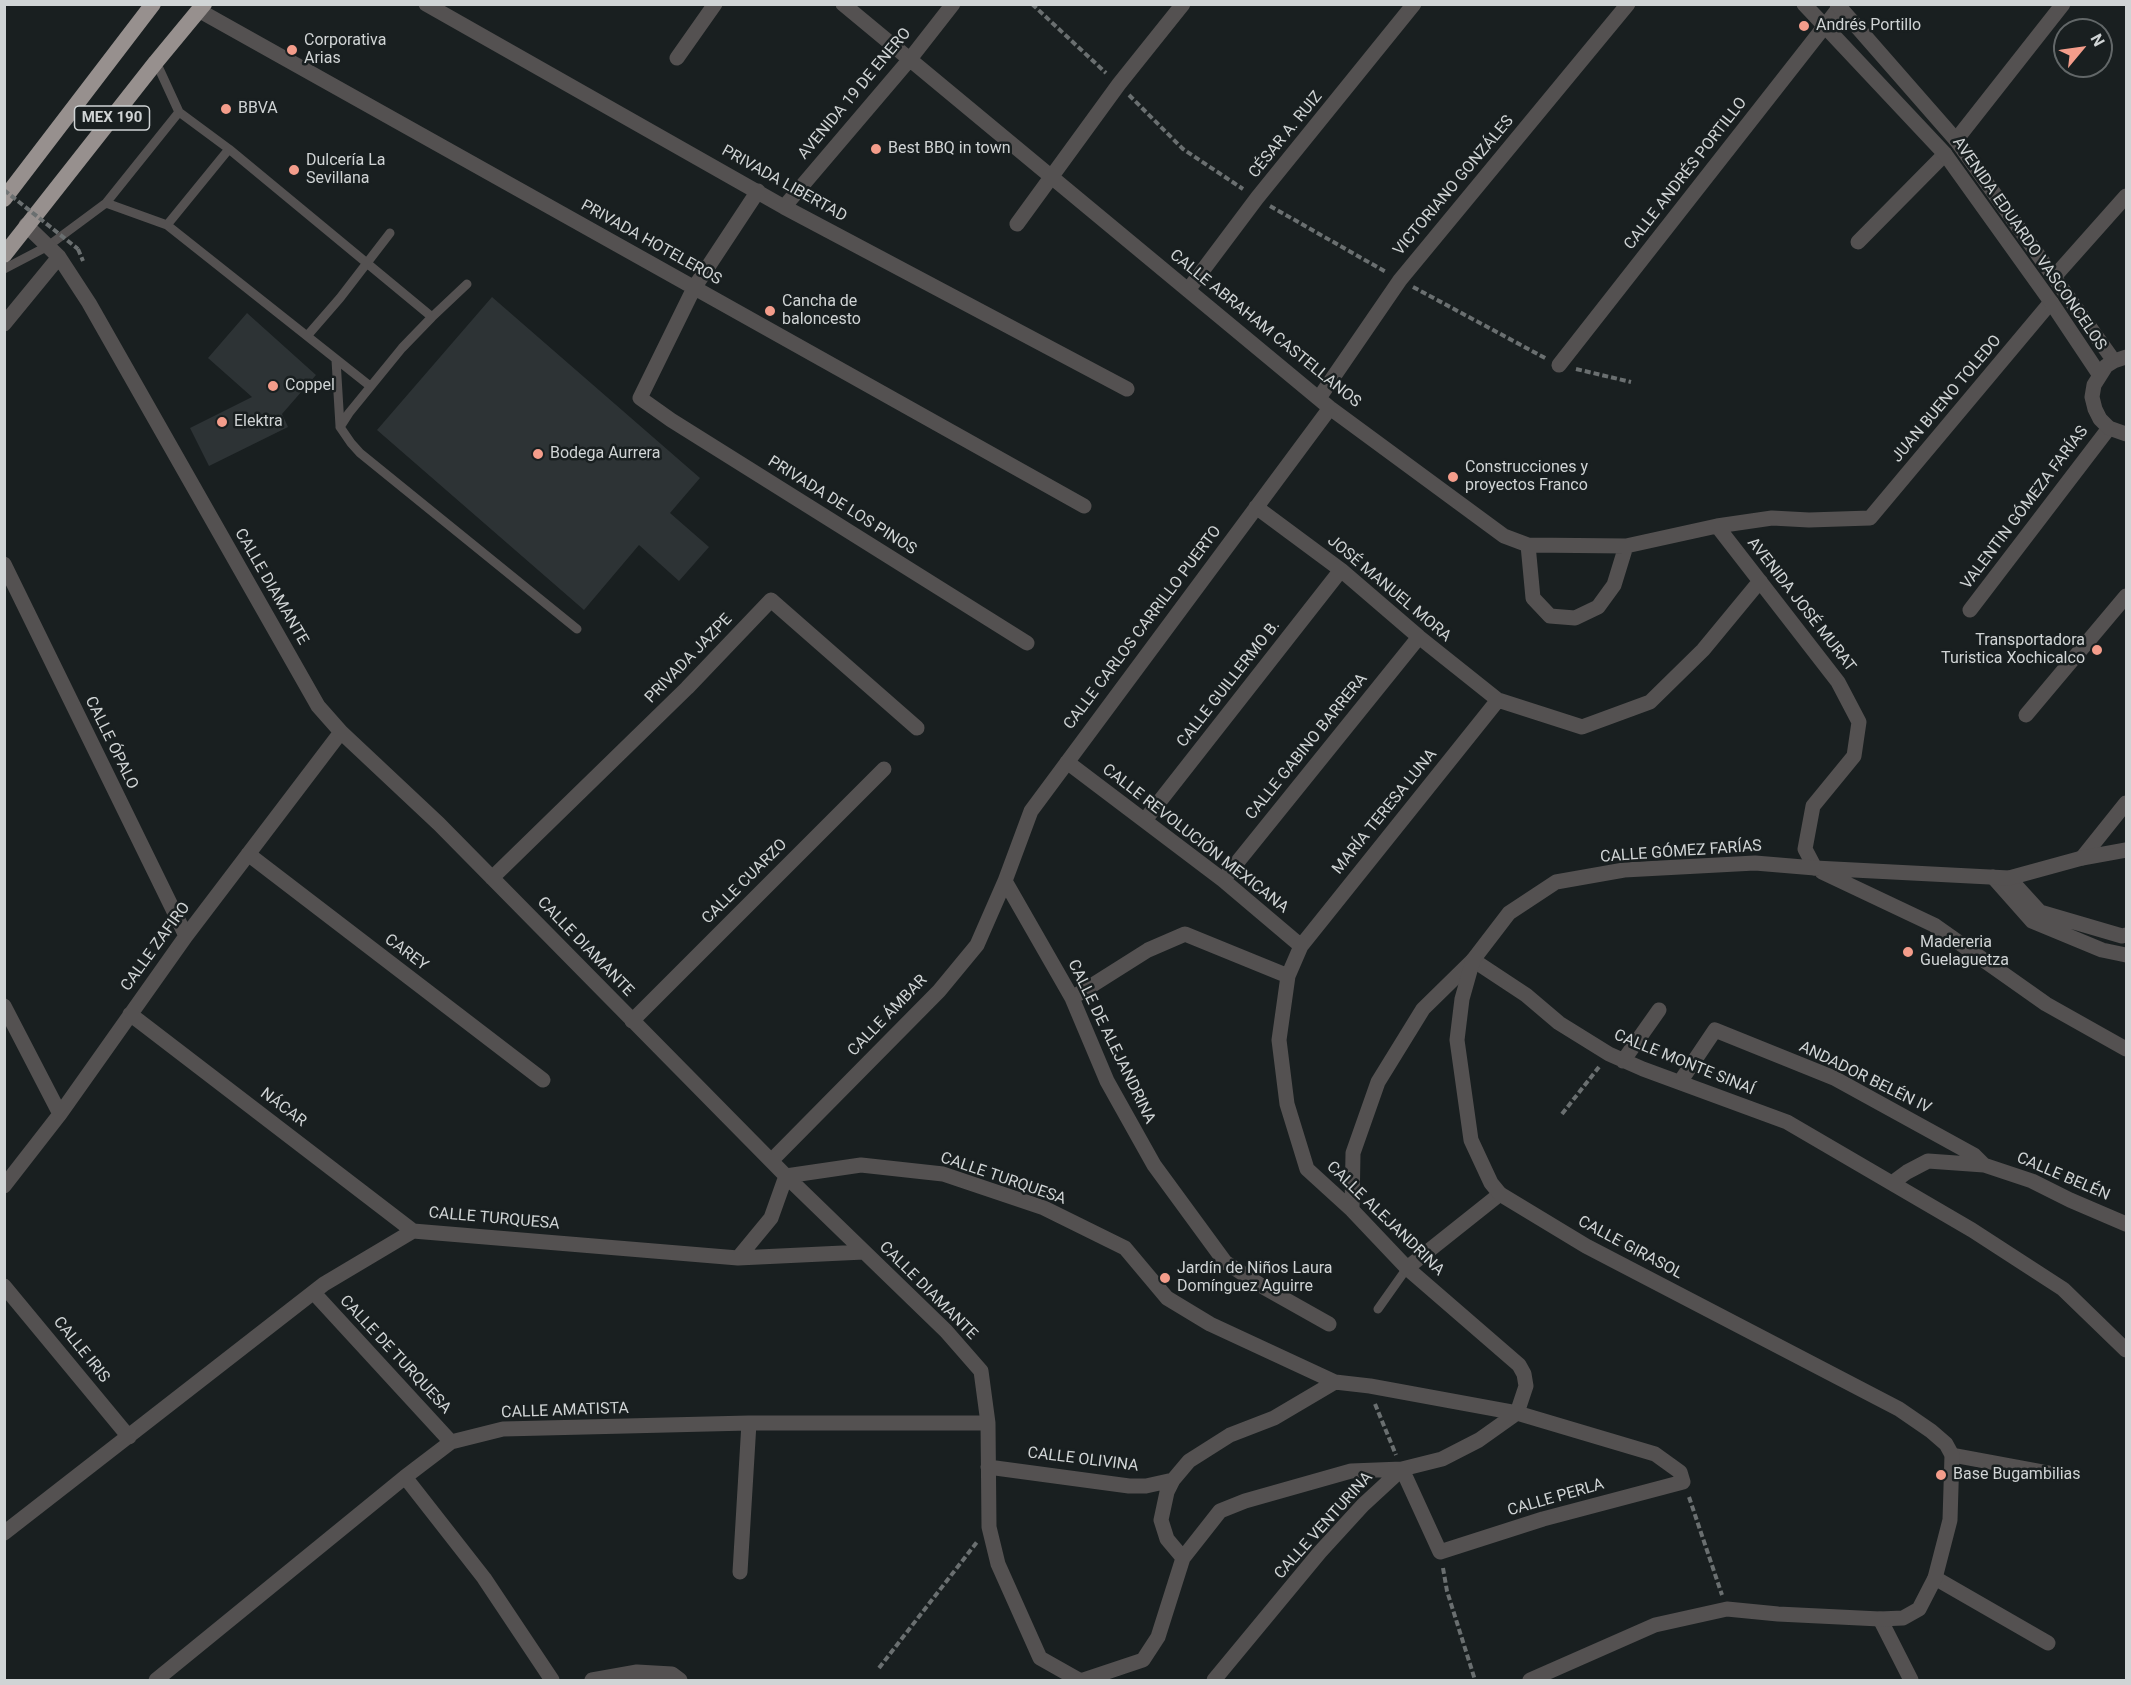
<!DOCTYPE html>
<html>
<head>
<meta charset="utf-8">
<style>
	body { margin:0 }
	#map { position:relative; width:2131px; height:1685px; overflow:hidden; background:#191f20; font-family:Roboto,sans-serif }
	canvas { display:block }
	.frame { position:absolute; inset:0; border:6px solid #d0d4d5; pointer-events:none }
	.north { position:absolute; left:2053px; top:18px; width:60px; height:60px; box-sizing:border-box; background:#191f20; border:2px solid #626768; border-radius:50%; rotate:61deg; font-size:16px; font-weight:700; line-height:24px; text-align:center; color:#d0d4d5 }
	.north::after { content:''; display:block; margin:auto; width:21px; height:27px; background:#f49d8b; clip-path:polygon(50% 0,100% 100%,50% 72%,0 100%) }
</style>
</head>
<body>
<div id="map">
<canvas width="2131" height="1685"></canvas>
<div class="frame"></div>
<div class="north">N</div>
</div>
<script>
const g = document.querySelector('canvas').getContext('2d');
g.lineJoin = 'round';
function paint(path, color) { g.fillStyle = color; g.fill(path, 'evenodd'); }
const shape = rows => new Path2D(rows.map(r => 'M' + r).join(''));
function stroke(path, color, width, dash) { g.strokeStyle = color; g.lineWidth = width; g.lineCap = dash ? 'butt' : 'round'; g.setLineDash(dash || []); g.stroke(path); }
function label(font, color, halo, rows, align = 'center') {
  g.font = font + ' Roboto,sans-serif'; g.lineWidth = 5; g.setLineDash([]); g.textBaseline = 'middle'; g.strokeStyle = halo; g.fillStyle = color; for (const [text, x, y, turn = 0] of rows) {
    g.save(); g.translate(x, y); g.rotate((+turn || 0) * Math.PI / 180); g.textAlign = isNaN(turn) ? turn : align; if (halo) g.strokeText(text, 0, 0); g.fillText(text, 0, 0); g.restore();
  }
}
paint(shape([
	[492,297,700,478,670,513,709,547,679,581,639,545,584,610,377,430],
	[247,313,316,375,282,414,288,427,209,466,190,428,252,397,208,358]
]), '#2d3335');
stroke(shape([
	[1032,4,1106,73],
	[1129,95,1183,149,1243,189],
	[1270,206,1386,272],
	[78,249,83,261],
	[1413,287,1547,359],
	[1576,369,1631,382],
	[1562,1114,1599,1067],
	[1375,1404,1396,1455],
	[1689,1497,1722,1595],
	[1443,1568,1447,1591,1475,1680],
	[879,1668,977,1542]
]), '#6a6f70', 4, [6, 3]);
stroke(shape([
	[156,62,179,112,229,149,432,317,402,348,349,413,340,427,351,443,360,453,577,629],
	[229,149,167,225,370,386],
	[106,203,167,225],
	[4,269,48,246,106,203,179,112],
	[432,317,467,284],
	[307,336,340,298,390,233],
	[336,360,340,426],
	[1378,1309,1407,1268]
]), '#545151', 9);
stroke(shape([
	[426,4,784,207,1127,389],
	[843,4,1330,408,1504,536,1528,545,1626,546,1717,526,1772,518,1809,520,1870,518,2051,302],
	[200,11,1084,506],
	[677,58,715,4],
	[1956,140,2063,4],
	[758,191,694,288,640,398,671,420,1027,643],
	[784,207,910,59,953,4],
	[1017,224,1119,84,1183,4],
	[26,225,59,257,89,303,318,706,341,732,439,824,786,1176,946,1331,981,1371,988,1423,989,1527,998,1564,1040,1658,1079,1680],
	[1858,242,1945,154],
	[2054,277,2126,196],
	[1188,290,1257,198,1414,4],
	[4,324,59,257],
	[1559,365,1842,4],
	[1319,398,1400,280,1628,4],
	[1256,507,1341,570,1419,637,1498,700,1582,727,1650,702,1703,650,1760,581],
	[1717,526,1838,682,1859,722,1854,756,1813,806,1805,849,1815,868],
	[1528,545,1533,598,1550,616,1575,618,1598,607,1614,585,1626,546],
	[4,564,186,936],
	[1970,610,2109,428],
	[1498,700,1301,946,1288,976,1279,1040,1287,1104,1307,1169,1352,1210,1407,1268,1519,1365,1524,1374,1526,1386,1517,1413],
	[2026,715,2126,596],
	[1067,762,1223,880,1301,946],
	[1145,820,1341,570],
	[248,854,543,1080],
	[2082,858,2126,803],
	[1993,877,2032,921,2102,950,2126,955],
	[492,878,687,688,771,600,917,728],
	[2009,878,2040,912,2122,936,2126,935],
	[1223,880,1419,637],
	[1005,881,1072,998,1107,1081,1154,1165,1225,1262,1265,1288,1329,1324],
	[1072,998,1148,950,1185,934,1288,976],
	[4,1006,60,1114],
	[130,1014,413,1231],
	[632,1021,884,769],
	[1623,1061,1659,1010],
	[1680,1082,1715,1030,1834,1078,1974,1155,1984,1165],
	[772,1160,939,991,977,945,1005,881,1031,811,1330,408],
	[1892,1183,1907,1172,1928,1161,1984,1165,2032,1181,2070,1200,2126,1224],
	[4,1186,60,1114,186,936,341,732],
	[1352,1210,1353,1153,1378,1082,1423,1009,1473,960,1526,995,1559,1023,1609,1054,1643,1069,1787,1122,1972,1230,2063,1289,2126,1350],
	[738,1258,771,1218,786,1176,861,1165,943,1174,1044,1208,1125,1248,1167,1298,1210,1324,1335,1382,1370,1386,1517,1413,1655,1454,1680,1472,1683,1482,1543,1519,1440,1552,1402,1469],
	[1407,1268,1500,1194],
	[4,1286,129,1437],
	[314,1293,451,1442],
	[1952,1455,2049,1473],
	[988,1467,1129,1486,1146,1486,1173,1480],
	[405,1477,484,1578,552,1680],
	[4,1533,324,1284,413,1231,738,1258,864,1252],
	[1183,1558,1220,1511,1245,1501,1351,1471,1402,1469,1442,1459,1479,1440,1517,1413],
	[740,1572,749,1423],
	[1935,1578,2048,1643],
	[1880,1619,1911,1680],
	[156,1680,405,1477,451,1442,503,1429,749,1423,988,1423],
	[1083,1680,1143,1660,1158,1637,1183,1558,1167,1539,1161,1520,1167,1492,1173,1480,1189,1461,1230,1435,1274,1418,1335,1382],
	[1214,1680,1320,1552,1363,1505,1402,1469]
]), '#545151', 15);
stroke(shape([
	[1804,4,1945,154,2051,302,2099,374],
	[1837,4,1956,140,2114,361],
	[2126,357,2114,361,2106,366,2094,385,2092,397,2095,409,2100,419,2109,428,2126,434],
	[1822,872,1934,925,2046,1004,2126,1049],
	[592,1680,637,1672,672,1674,680,1680],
	[1530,1680,1655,1625,1727,1609,1778,1614,1880,1619,1903,1618,1919,1609,1935,1578,1950,1520,1952,1455,1946,1444,1931,1431,1899,1409,1586,1246,1500,1194,1491,1183,1471,1140,1457,1040,1462,999,1473,960,1509,913,1556,882,1624,870,1755,863,1815,868,2009,878,2082,858,2126,850]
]), '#545151', 15);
stroke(shape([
	[4,199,153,4],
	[4,255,156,62,204,4]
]), '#97908e', 16);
stroke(shape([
	[4,190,78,249]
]), '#6a6f70', 4, [6, 3]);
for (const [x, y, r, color] of [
	[1804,26,6,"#f49d8b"],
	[292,50,6,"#f49d8b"],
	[226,109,6,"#f49d8b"],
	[876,149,6,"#f49d8b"],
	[294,170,6,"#f49d8b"],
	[770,311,6,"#f49d8b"],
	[273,386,6,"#f49d8b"],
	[222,422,6,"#f49d8b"],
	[538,454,6,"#f49d8b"],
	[1453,477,6,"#f49d8b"],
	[2097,650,6,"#f49d8b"],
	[1908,952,6,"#f49d8b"],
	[1165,1278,6,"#f49d8b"],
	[1941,1475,6,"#f49d8b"]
]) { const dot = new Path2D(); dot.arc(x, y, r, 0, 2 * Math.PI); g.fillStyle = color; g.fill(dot); stroke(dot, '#191f20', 2); }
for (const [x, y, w] of [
	[112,118,75]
]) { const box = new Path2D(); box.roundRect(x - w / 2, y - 12, w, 24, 4.5); g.fillStyle = '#191f20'; g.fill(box); stroke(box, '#d0d4d5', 1.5); }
label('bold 15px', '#d0d4d5', null, [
	["MEX 190",112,118]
]);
label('16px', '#d0d4d5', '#191f20', [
	["Andrés Portillo",1816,26],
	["Corporativa",304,41],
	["Arias",304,59],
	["BBVA",238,109],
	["Best BBQ in town",888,149],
	["Dulcería La",306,161],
	["Sevillana",306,179],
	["Cancha de",782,302],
	["baloncesto",782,320],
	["Coppel",285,386],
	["Elektra",234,422],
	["Bodega Aurrera",550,454],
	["Construcciones y",1465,468],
	["proyectos Franco",1465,486],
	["Transportadora",2085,641,"right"],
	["Turistica Xochicalco",2085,659,"right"],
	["Madereria",1920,943],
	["Guelaguetza",1920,961],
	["Jardín de Niños Laura",1177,1269],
	["Domínguez Aguirre",1177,1287],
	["Base Bugambilias",1953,1475]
], 'left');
label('16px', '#d0d4d5', '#191f20', [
	["AVENIDA 19 DE ENERO",855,94,-50],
	["CÉSAR A. RUIZ",1286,135,-51],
	["CALLE ANDRÉS PORTILLO",1686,174,-52],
	["PRIVADA LIBERTAD",784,184,29],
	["VICTORIANO GONZÁLES",1454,186,-50],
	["PRIVADA HOTELEROS",651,243,29],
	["AVENIDA EDUARDO VASCONCELOS",2029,244,55],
	["CALLE ABRAHAM CASTELLANOS",1265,329,39],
	["JUAN BUENO TOLEDO",1947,399,-50],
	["PRIVADA DE LOS PINOS",842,506,32],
	["VALENTIN GÓMEZA FARÍAS",2025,508,-53],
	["CALLE DIAMANTE",271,587,60],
	["JOSÉ MANUEL MORA",1389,589,40],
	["AVENIDA JOSÉ MURAT",1801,605,52],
	["CALLE CARLOS CARRILLO PUERTO",1143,628,-53],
	["PRIVADA JAZPE",689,659,-46],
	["CALLE GUILLERMO B.",1229,684,-52],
	["CALLE ÓPALO",111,743,64],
	["CALLE GABINO BARRERA",1307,747,-51],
	["MARÍA TERESA LUNA",1385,812,-51],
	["CALLE REVOLUCIÓN MEXICANA",1195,839,38],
	["CALLE GÓMEZ FARÍAS",1681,852,-4],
	["CALLE CUARZO",745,882,-45],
	["CALLE ZAFIRO",156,947,-54],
	["CALLE DIAMANTE",585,947,46],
	["CAREY",406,953,37],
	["CALLE ÁMBAR",888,1016,-46],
	["CALLE DE ALEJANDRINA",1111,1042,64],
	["CALLE MONTE SINAÍ",1684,1063,22],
	["ANDADOR BELÉN IV",1865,1078,26],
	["NÁCAR",283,1108,37],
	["CALLE BELÉN",2063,1177,23],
	["CALLE TURQUESA",1003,1179,19],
	["CALLE TURQUESA",494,1219,5],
	["CALLE ALEJANDRINA",1385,1219,44],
	["CALLE GIRASOL",1630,1248,28],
	["CALLE DIAMANTE",928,1291,45],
	["CALLE IRIS",81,1350,51],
	["CALLE DE TURQUESA",395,1355,47],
	["CALLE AMATISTA",565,1411,-2],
	["CALLE OLIVINA",1083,1460,7],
	["CALLE PERLA",1556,1498,-16],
	["CALLE VENTURINA",1324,1526,-48]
]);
</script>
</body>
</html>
